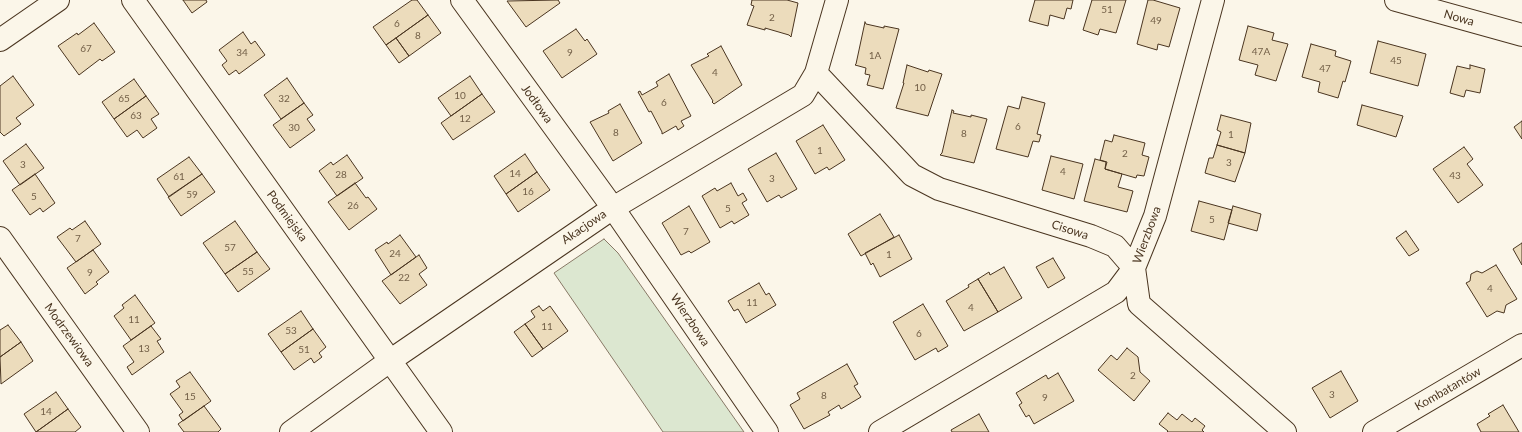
<!DOCTYPE html>
<html>
<head>
<meta charset="utf-8">
<style>
	body { margin:0 }
	canvas { display:block; background:#fbf6e9 }
</style>
</head>
<body>
<canvas width="1522" height="432"></canvas>
<script>
const g = document.querySelector('canvas').getContext('2d');
g.lineJoin = 'round';
function paint(path, color) { g.fillStyle = color; g.fill(path, 'evenodd'); }
const shape = rows => new Path2D(rows.map(r => 'M' + r).join(''));
function stroke(path, color, width, dash) { g.strokeStyle = color; g.lineWidth = width; g.lineCap = dash ? 'butt' : 'round'; g.setLineDash(dash || []); g.stroke(path); }
function label(font, color, halo, rows, align = 'center') {
  g.font = font + ' Lato,sans-serif'; g.lineWidth = 3; g.setLineDash([]); g.textBaseline = 'middle'; g.strokeStyle = halo; g.fillStyle = color; for (const [text, x, y, turn = 0] of rows) {
    g.save(); g.translate(x, y); g.rotate((+turn || 0) * Math.PI / 180); g.textAlign = isNaN(turn) ? turn : align; if (halo) g.strokeText(text, 0, 0); g.fillText(text, 0, 0); g.restore();
  }
}
const green = shape([
	[604,239,618,253,744,432,663,432,554,273,604,239]
]);
paint(green, '#dce7d0');
stroke(green, '#887966', 1);
const building = shape([
	[183,0,206,0,207,2,192,13,183,0],
	[412,0,417,0,428,15,386,45,373,27,412,0],
	[558,0,560,3,526,27,507,1,558,0],
	[752,0,787,0,798,3,791,37,789,35,765,28,765,30,747,25,754,6,751,5,752,0],
	[1035,0,1073,0,1071,9,1067,8,1064,19,1050,15,1048,26,1029,21,1035,0],
	[1092,0,1126,0,1116,33,1100,29,1098,35,1083,30,1092,0],
	[1148,0,1153,0,1180,8,1169,47,1158,44,1157,50,1137,44,1148,0],
	[428,15,441,33,409,56,396,38,428,15],
	[865,22,866,24,884,28,884,26,899,29,883,89,867,85,870,75,865,74,866,68,855,65,856,64,865,22],
	[94,23,115,52,102,61,100,59,79,75,58,46,77,33,78,35,94,23],
	[1248,26,1274,33,1272,40,1288,44,1276,81,1255,75,1258,65,1239,60,1248,26],
	[576,29,585,41,587,39,597,54,562,78,543,51,576,29],
	[243,32,251,44,255,41,265,55,239,74,236,70,229,75,222,65,227,61,219,50,243,32],
	[396,38,409,56,399,63,386,45,396,38],
	[1378,41,1426,54,1418,86,1370,73,1378,41],
	[1311,44,1336,51,1335,56,1351,61,1345,82,1343,81,1338,98,1318,92,1320,82,1302,77,1311,44],
	[721,46,742,85,714,104,712,102,713,101,691,65,709,56,707,54,721,46],
	[907,65,928,72,929,70,942,74,928,116,896,108,904,83,903,83,907,65],
	[1470,65,1485,69,1480,93,1466,90,1464,97,1450,93,1457,66,1470,69,1470,65],
	[669,74,691,116,681,121,684,126,678,130,676,126,662,134,662,132,651,111,649,112,638,92,640,91,642,95,658,86,656,82,669,74],
	[13,76,34,105,16,118,21,124,4,136,0,132,0,86,13,76],
	[470,76,482,94,451,116,438,98,470,76],
	[287,78,304,103,281,119,264,95,287,78],
	[134,79,146,96,114,119,102,102,134,79],
	[482,94,495,112,453,140,441,123,482,94],
	[146,96,159,114,151,119,157,128,143,138,137,130,127,137,114,119,146,96],
	[1022,97,1045,103,1037,134,1041,135,1039,142,1033,141,1028,157,996,149,1008,106,1019,109,1022,97],
	[304,103,313,115,307,119,315,130,290,148,273,125,304,103],
	[620,104,642,143,613,161,590,122,609,113,608,111,620,104],
	[1362,105,1403,116,1396,137,1357,125,1362,105],
	[952,110,954,111,953,113,971,117,971,115,987,119,974,163,940,155,942,153,952,110],
	[1221,115,1251,123,1245,153,1217,145,1221,132,1217,130,1221,115],
	[1522,121,1522,139,1514,127,1522,121],
	[823,125,845,160,829,170,827,167,815,174,796,141,823,125],
	[1114,135,1145,143,1142,155,1149,157,1144,176,1137,175,1136,178,1105,169,1107,162,1100,160,1105,140,1112,142,1114,135],
	[26,144,44,168,20,185,3,161,26,144],
	[1217,145,1245,153,1235,182,1205,173,1209,158,1213,158,1217,145],
	[1464,147,1473,159,1467,164,1483,185,1458,203,1433,169,1464,147],
	[776,153,797,189,781,198,779,195,767,202,748,169,776,153],
	[525,154,537,172,506,194,494,176,525,154],
	[347,155,363,178,337,196,319,171,331,162,333,165,347,155],
	[1051,156,1083,164,1074,199,1042,190,1051,156],
	[189,157,202,174,169,197,157,179,189,157],
	[1095,159,1106,162,1105,169,1122,174,1118,187,1133,191,1127,212,1084,201,1095,159],
	[537,172,550,190,518,212,506,194,537,172],
	[35,174,55,203,43,212,40,208,30,215,12,190,35,174],
	[202,174,215,192,181,216,168,197,202,174],
	[355,183,366,198,368,197,377,209,349,230,328,202,355,183],
	[731,183,738,196,743,193,747,200,742,203,749,215,734,224,732,221,720,228,702,196,715,188,717,191,731,183],
	[1199,201,1232,210,1224,240,1191,231,1199,201],
	[689,206,710,242,691,253,689,251,681,255,662,223,689,206],
	[1233,206,1261,214,1257,231,1228,223,1233,206],
	[880,214,894,237,861,256,848,234,880,214],
	[85,221,101,244,76,262,57,237,70,228,72,230,85,221],
	[235,221,257,252,225,274,203,243,235,221],
	[1406,231,1419,250,1409,256,1396,238,1406,231],
	[400,235,416,257,391,275,375,250,387,242,388,244,400,235],
	[899,235,912,259,880,277,873,263,871,265,865,253,899,235],
	[1522,243,1522,265,1513,249,1522,243],
	[93,250,109,272,96,282,98,284,85,294,67,268,93,250],
	[257,252,270,269,238,292,225,274,257,252],
	[419,255,427,268,419,274,427,285,400,304,382,281,419,255],
	[1053,258,1065,278,1048,288,1036,267,1053,258],
	[1496,265,1517,299,1506,305,1504,313,1497,311,1487,317,1466,283,1470,281,1471,274,1477,271,1482,273,1496,265],
	[1004,267,1022,298,998,312,978,279,989,272,990,275,1004,267],
	[978,279,998,312,964,331,946,301,969,287,968,285,978,279],
	[759,283,766,295,769,293,776,305,746,323,738,309,734,311,728,301,759,283],
	[135,295,155,323,131,340,114,316,124,308,122,305,135,295],
	[923,304,948,346,938,352,936,348,915,360,893,322,923,304],
	[539,306,543,311,550,306,568,331,543,349,525,324,535,317,531,311,539,306],
	[301,311,313,329,281,352,268,334,301,311],
	[525,324,543,349,532,357,514,332,525,324],
	[8,325,21,342,0,357,0,330,8,325],
	[151,326,161,339,157,341,164,352,132,375,127,367,134,362,123,346,151,326],
	[313,329,326,347,319,353,322,357,314,363,311,358,294,370,281,352,313,329],
	[21,342,33,361,1,384,0,357,21,342],
	[1127,348,1138,357,1140,372,1150,381,1134,401,1098,370,1111,355,1117,360,1127,348],
	[847,364,858,384,854,386,861,397,841,409,839,405,828,412,830,415,804,429,790,405,800,399,797,393,847,364],
	[1341,371,1358,401,1330,418,1312,388,1341,371],
	[190,372,211,401,183,421,179,415,183,412,170,394,180,387,176,381,190,372],
	[1058,373,1074,401,1034,424,1029,415,1026,417,1019,405,1022,403,1016,393,1046,375,1048,379,1058,373],
	[56,392,68,409,36,432,24,414,56,392],
	[1503,405,1519,432,1481,432,1477,424,1490,416,1488,414,1503,405],
	[204,406,221,429,218,432,184,432,178,424,204,406],
	[68,409,81,427,75,432,36,432,68,409],
	[1168,413,1177,420,1182,414,1192,422,1195,418,1205,426,1202,430,1204,432,1167,432,1168,431,1159,424,1168,413],
	[979,414,989,432,952,432,951,430,979,414]
]);
paint(building, '#ecdcbc');
stroke(building, '#4a3520', 1);
const minor = shape([
	[133,0,441,432],
	[462,0,613,208,767,432],
	[1396,0,1522,35],
	[0,40,58,0],
	[816,73,912,175,939,189,1091,236,1115,246,1134,268,1139,304,1285,432],
	[0,238,138,432],
	[291,432,391,360,613,208,803,95,816,73,837,0],
	[880,432,1116,292,1134,268,1155,216,1213,0],
	[1374,432,1522,345]
]);
stroke(minor, '#4a3520', 24);
stroke(minor, '#fbf6e9', 22);
label('10px', '#725f47', null, [
	["51",1107,10],
	["2",772,18],
	["49",1156,21],
	["6",397,24],
	["8",418,36],
	["67",86,49],
	["47A",1261,52],
	["34",242,53],
	["9",570,53],
	["1A",875,56],
	["45",1396,61],
	["47",1325,69],
	["4",715,73],
	["10",920,88],
	["10",460,96],
	["65",124,99],
	["32",284,99],
	["6",664,103],
	["63",136,116],
	["12",465,119],
	["6",1018,127],
	["30",294,128],
	["8",616,133],
	["8",964,134],
	["1",1231,135],
	["1",820,151],
	["2",1125,154],
	["3",1229,163],
	["3",23,165],
	["4",1063,172],
	["14",515,174],
	["28",341,175],
	["43",1455,176],
	["61",179,177],
	["3",772,179],
	["16",528,192],
	["59",192,195],
	["5",34,197],
	["26",353,206],
	["5",728,209],
	["5",1212,220],
	["7",686,232],
	["7",78,239],
	["57",230,248],
	["24",395,254],
	["1",889,255],
	["55",248,272],
	["9",90,273],
	["22",404,278],
	["4",1490,289],
	["11",752,303],
	["4",971,308],
	["11",134,320],
	["11",547,327],
	["53",291,331],
	["6",919,334],
	["13",144,349],
	["51",304,350],
	["2",1133,376],
	["3",1332,395],
	["8",824,396],
	["15",190,397],
	["9",1045,398],
	["14",46,412]
]);
label('12px', '#4a3520', '#fbf6e9', [
	["Nowa",1459,18,16],
	["Jodłowa",537,104,54],
	["Podmiejska",287,216,54],
	["Akacjowa",584,227,-34],
	["Cisowa",1070,230,18],
	["Wierzbowa",1147,235,-70],
	["Wierzbowa",690,320,56],
	["Modrzewiowa",69,335,54],
	["Kombatantów",1448,389,-30]
]);
</script>
</body>
</html>
